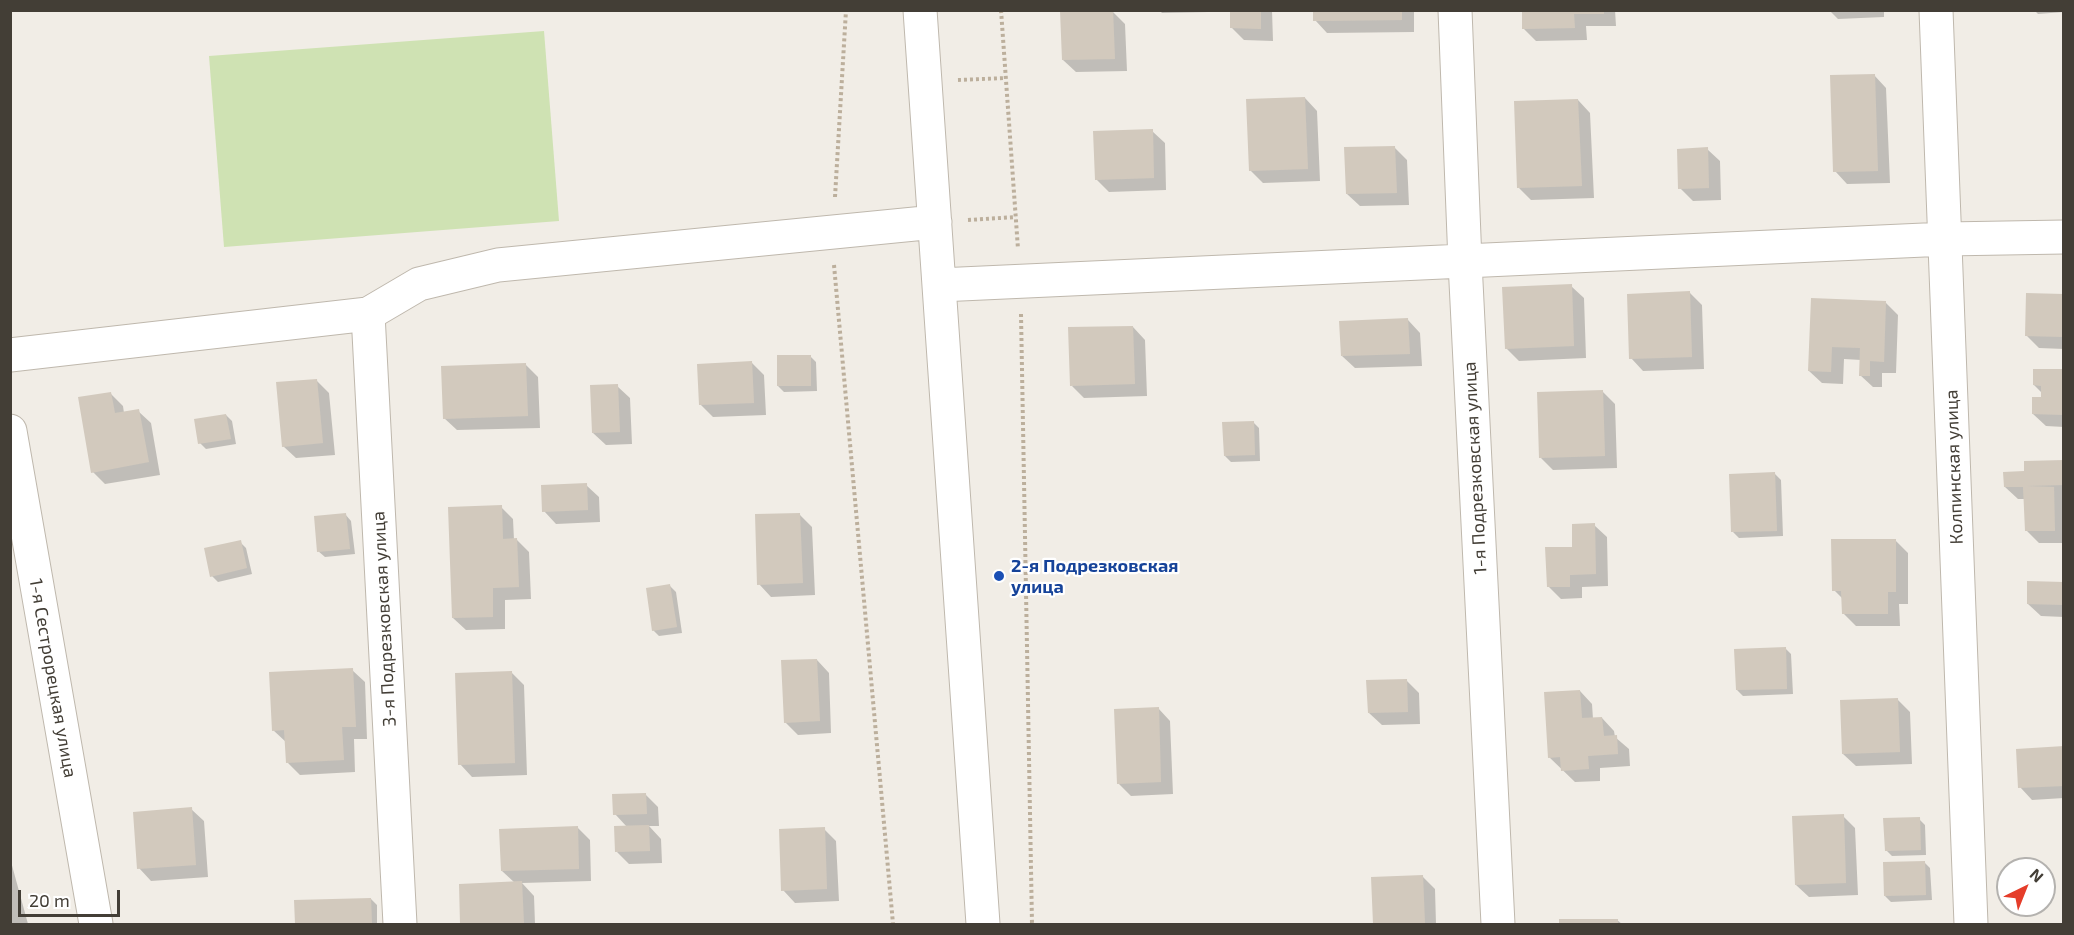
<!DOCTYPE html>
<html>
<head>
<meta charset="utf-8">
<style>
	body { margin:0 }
	#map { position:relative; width:2074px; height:935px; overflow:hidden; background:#f1ede6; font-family:"Exo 2",sans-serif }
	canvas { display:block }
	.frame { position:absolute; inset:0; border:12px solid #433e36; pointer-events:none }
	.north { position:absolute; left:1996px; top:857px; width:60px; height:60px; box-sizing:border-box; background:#fff; border:2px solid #b4b2af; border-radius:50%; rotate:43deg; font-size:16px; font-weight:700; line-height:24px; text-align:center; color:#433e36 }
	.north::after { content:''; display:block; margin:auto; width:21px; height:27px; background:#e53d2a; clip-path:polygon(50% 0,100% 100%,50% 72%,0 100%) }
	.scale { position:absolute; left:18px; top:890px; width:102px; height:27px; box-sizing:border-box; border:3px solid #433e36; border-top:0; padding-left:8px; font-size:18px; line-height:21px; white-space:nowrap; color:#433e36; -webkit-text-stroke:4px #fff; paint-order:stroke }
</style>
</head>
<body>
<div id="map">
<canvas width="2074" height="935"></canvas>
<div class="frame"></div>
<div class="north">N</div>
<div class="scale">20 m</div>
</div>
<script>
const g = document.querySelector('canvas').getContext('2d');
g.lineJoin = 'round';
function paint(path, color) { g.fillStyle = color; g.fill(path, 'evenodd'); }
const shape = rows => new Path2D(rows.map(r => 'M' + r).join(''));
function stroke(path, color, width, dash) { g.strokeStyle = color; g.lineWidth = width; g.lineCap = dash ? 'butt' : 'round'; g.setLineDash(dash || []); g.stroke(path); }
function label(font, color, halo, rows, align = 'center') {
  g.font = font + ' "Exo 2",sans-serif'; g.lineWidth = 4.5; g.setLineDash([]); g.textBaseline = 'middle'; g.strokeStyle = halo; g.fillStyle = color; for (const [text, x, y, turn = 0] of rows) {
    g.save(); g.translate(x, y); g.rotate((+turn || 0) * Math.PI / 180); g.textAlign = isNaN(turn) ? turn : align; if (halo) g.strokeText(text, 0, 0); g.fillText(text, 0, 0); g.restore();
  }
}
paint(shape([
	[544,31,559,221,224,247,209,56]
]), '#cfe2b3');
paint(shape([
	[1159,10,1209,10,1209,12,1162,13],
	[1232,10,1272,10,1273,41,1244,40,1232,28],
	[1315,10,1414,10,1414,32,1327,33,1315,20],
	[1523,10,1615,10,1616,26,1586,26,1587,40,1536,41,1524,29],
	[1829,10,1884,10,1884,17,1838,19],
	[2034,10,2064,10,2064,12,2038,14],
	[1113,12,1125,24,1127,71,1076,72,1063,60],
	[1874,75,1886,88,1890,183,1847,184,1835,171],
	[1305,98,1317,111,1320,181,1263,183,1250,170],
	[1578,100,1590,113,1594,198,1531,200,1519,188],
	[1152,131,1165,143,1166,190,1109,192,1096,179],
	[1394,147,1407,160,1409,205,1360,206,1347,194],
	[1707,149,1720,161,1721,200,1693,201,1680,188],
	[1571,286,1584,298,1586,358,1519,361,1506,348],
	[1690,293,1702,305,1704,369,1643,371,1631,358],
	[2064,295,2064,349,2039,348,2027,336],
	[1813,299,1886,303,1898,315,1896,373,1882,373,1882,387,1873,387,1860,375,1861,360,1844,359,1843,384,1822,383,1809,371],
	[1408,320,1420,333,1422,366,1355,368,1342,356],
	[1133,327,1145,340,1147,396,1084,398,1072,386],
	[810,356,816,362,817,391,784,392,778,386],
	[752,363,764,375,766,415,713,417,700,404],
	[525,364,538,377,540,428,457,430,444,418],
	[2064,371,2064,427,2046,426,2033,414,2042,399,2042,393,2034,385],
	[316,380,329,393,335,455,296,458,283,446],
	[617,386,630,398,632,444,606,445,593,433],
	[1602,391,1615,404,1617,468,1553,470,1541,458],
	[110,393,123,406,124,413,138,411,151,423,160,475,105,484,93,472],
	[226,415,232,421,236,444,206,449,200,443],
	[1253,422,1259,428,1260,461,1231,462,1225,456],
	[2064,462,2064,543,2039,543,2027,531,2025,499,2018,499,2005,487,2025,473],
	[1775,474,1781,480,1783,536,1739,538,1733,532],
	[586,485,599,497,600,522,556,524,544,511],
	[501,507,513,519,514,540,517,540,529,552,531,599,505,600,505,629,466,630,453,618],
	[345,514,351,521,355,554,325,557,318,551],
	[800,515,812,527,815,595,771,597,759,584],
	[1594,525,1607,537,1608,586,1582,587,1582,598,1561,599,1548,586,1574,548],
	[1895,540,1908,553,1908,604,1899,604,1900,626,1856,626,1843,613,1843,599,1834,590],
	[240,542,246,548,252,574,218,582,212,576],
	[2064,584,2064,617,2041,616,2028,604],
	[670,586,676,592,682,633,659,636,653,630],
	[1785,648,1791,654,1793,694,1743,696,1737,690],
	[817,660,829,673,831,733,798,735,785,722],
	[352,670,365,682,367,739,354,739,355,772,300,775,288,763,287,743,273,730],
	[511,672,524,685,527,775,472,777,460,764],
	[1406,680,1419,693,1420,724,1382,725,1369,713],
	[1580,691,1592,704,1593,719,1602,718,1614,731,1615,737,1629,749,1630,766,1600,768,1600,781,1575,782,1549,757],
	[1897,699,1910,712,1912,764,1856,766,1843,754],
	[1158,708,1170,721,1173,794,1131,796,1118,783],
	[2064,748,2064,798,2032,800,2020,787],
	[645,794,658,807,659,826,649,826,661,839,662,863,629,864,617,852,627,827,615,814],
	[191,809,204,821,208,877,151,881,139,868],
	[1843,816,1855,828,1858,895,1809,897,1796,885],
	[1919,819,1925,825,1926,855,1892,856,1886,850],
	[577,827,590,840,591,881,522,883,534,896,535,924,462,924,461,885,515,883,502,871],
	[824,829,836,841,839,901,795,903,783,890],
	[10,858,28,924,10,924],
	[1924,862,1930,868,1932,900,1891,902,1885,896],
	[1423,877,1435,889,1436,924,1374,924,1373,879],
	[371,899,377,905,377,924,296,924,296,901],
	[1617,920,1622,924,1560,924,1560,921]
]), '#0003');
paint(shape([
	[1113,10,1115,59,1062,60,1060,11],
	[1230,10,1261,10,1261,29,1230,28],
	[1313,10,1402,10,1402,20,1313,21],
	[1522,10,1604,10,1604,14,1574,14,1575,28,1522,29],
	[1875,74,1878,171,1833,172,1830,75],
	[1305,97,1308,169,1249,171,1246,99],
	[1578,99,1582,186,1517,188,1514,101],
	[1153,129,1154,178,1095,180,1093,131],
	[1395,146,1397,193,1346,194,1344,147],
	[1708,147,1709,188,1678,189,1677,149],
	[1572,284,1574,346,1505,349,1502,287],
	[1690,291,1692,357,1629,359,1627,294],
	[2026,293,2064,294,2064,337,2025,336],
	[1811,298,1886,301,1884,362,1870,361,1870,376,1859,376,1860,348,1832,347,1831,372,1808,371],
	[1408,318,1410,354,1341,356,1339,321],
	[1133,326,1135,384,1070,386,1068,327],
	[777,355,811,355,811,386,777,386],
	[752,361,754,403,699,405,697,364],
	[526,363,528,416,443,419,441,366],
	[2033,369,2064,369,2064,415,2032,414,2032,397,2041,397,2041,386,2033,385],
	[317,379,323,443,282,447,276,382],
	[618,384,620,432,592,433,590,385],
	[1603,390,1605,456,1539,458,1537,392],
	[111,392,115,413,139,409,149,462,91,473,78,397],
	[226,414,231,439,198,444,194,419],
	[1254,421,1255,455,1224,456,1222,422],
	[2064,460,2064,485,2026,486,2054,487,2055,531,2025,531,2023,487,2004,487,2003,472,2024,471,2024,461],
	[1775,472,1777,531,1731,532,1729,474],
	[587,483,588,510,542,512,541,485],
	[502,505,503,539,517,538,519,587,493,588,493,617,452,618,448,507],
	[346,513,350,549,317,552,314,516],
	[800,513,803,583,757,585,755,514],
	[1595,523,1596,574,1570,575,1570,587,1547,587,1545,547,1572,547,1572,524],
	[1831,539,1896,539,1896,592,1888,592,1888,614,1842,614,1841,591,1832,591],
	[241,540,247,568,210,577,204,548],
	[2027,581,2064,582,2064,605,2027,604],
	[670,584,677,627,652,631,646,588],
	[1786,647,1787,689,1736,690,1734,649],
	[817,659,820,721,784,723,781,660],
	[353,668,356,727,342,727,344,760,286,763,284,730,272,731,269,672],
	[512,671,515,763,458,765,455,673],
	[1407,679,1408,712,1368,713,1366,680],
	[1580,690,1582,718,1602,717,1604,736,1617,735,1618,754,1588,756,1589,769,1561,771,1560,757,1548,758,1544,692],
	[1898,698,1900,752,1842,754,1840,700],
	[1159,707,1161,782,1117,784,1114,709],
	[2064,746,2064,786,2018,788,2016,749],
	[646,793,647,814,613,815,612,794],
	[192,807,196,865,137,869,133,812],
	[1844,814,1846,883,1795,885,1792,816],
	[1920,817,1921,850,1885,851,1883,818],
	[649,825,650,851,615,852,614,826],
	[578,826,579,869,501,871,499,829],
	[825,827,827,889,781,891,779,829],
	[1925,861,1926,895,1884,896,1883,862],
	[1423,875,1425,924,1373,924,1371,877],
	[522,881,524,924,460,924,459,884],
	[371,898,372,924,295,924,294,900],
	[1559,919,1618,919,1618,924,1559,924]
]), '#d2c9bd');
const minor = shape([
	[920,10,983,924],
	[1455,10,1465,262,1498,924],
	[1936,10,1971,924],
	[939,285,1946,239,2064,237],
	[368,314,400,924],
	[10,355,368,314,419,284,498,265,935,222],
	[10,431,96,924]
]);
stroke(minor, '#bfb8ad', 35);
stroke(shape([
	[1001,10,1018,249],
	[958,80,1006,78],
	[835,197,846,10],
	[968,220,1016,217],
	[834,265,893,924],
	[1021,314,1032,924]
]), '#bcaf9c', 4, [3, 3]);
stroke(minor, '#fff', 33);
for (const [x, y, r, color] of [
	[999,576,6,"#1a4fb4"]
]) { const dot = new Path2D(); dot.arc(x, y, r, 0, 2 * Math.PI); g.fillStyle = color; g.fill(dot); stroke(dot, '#fff', 2); }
label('18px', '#433e36', '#fff', [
	["Колпинская улица",1954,467,-92],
	["1-я Подрезковская улица",1475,468,-93],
	["3-я Подрезковская улица",384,619,-93],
	["1-я Сестрорецкая улица",53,678,80]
]);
label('bold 18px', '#164399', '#fff', [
	["2-я Подрезковская",1011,566],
	["улица",1011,587]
], 'left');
</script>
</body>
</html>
